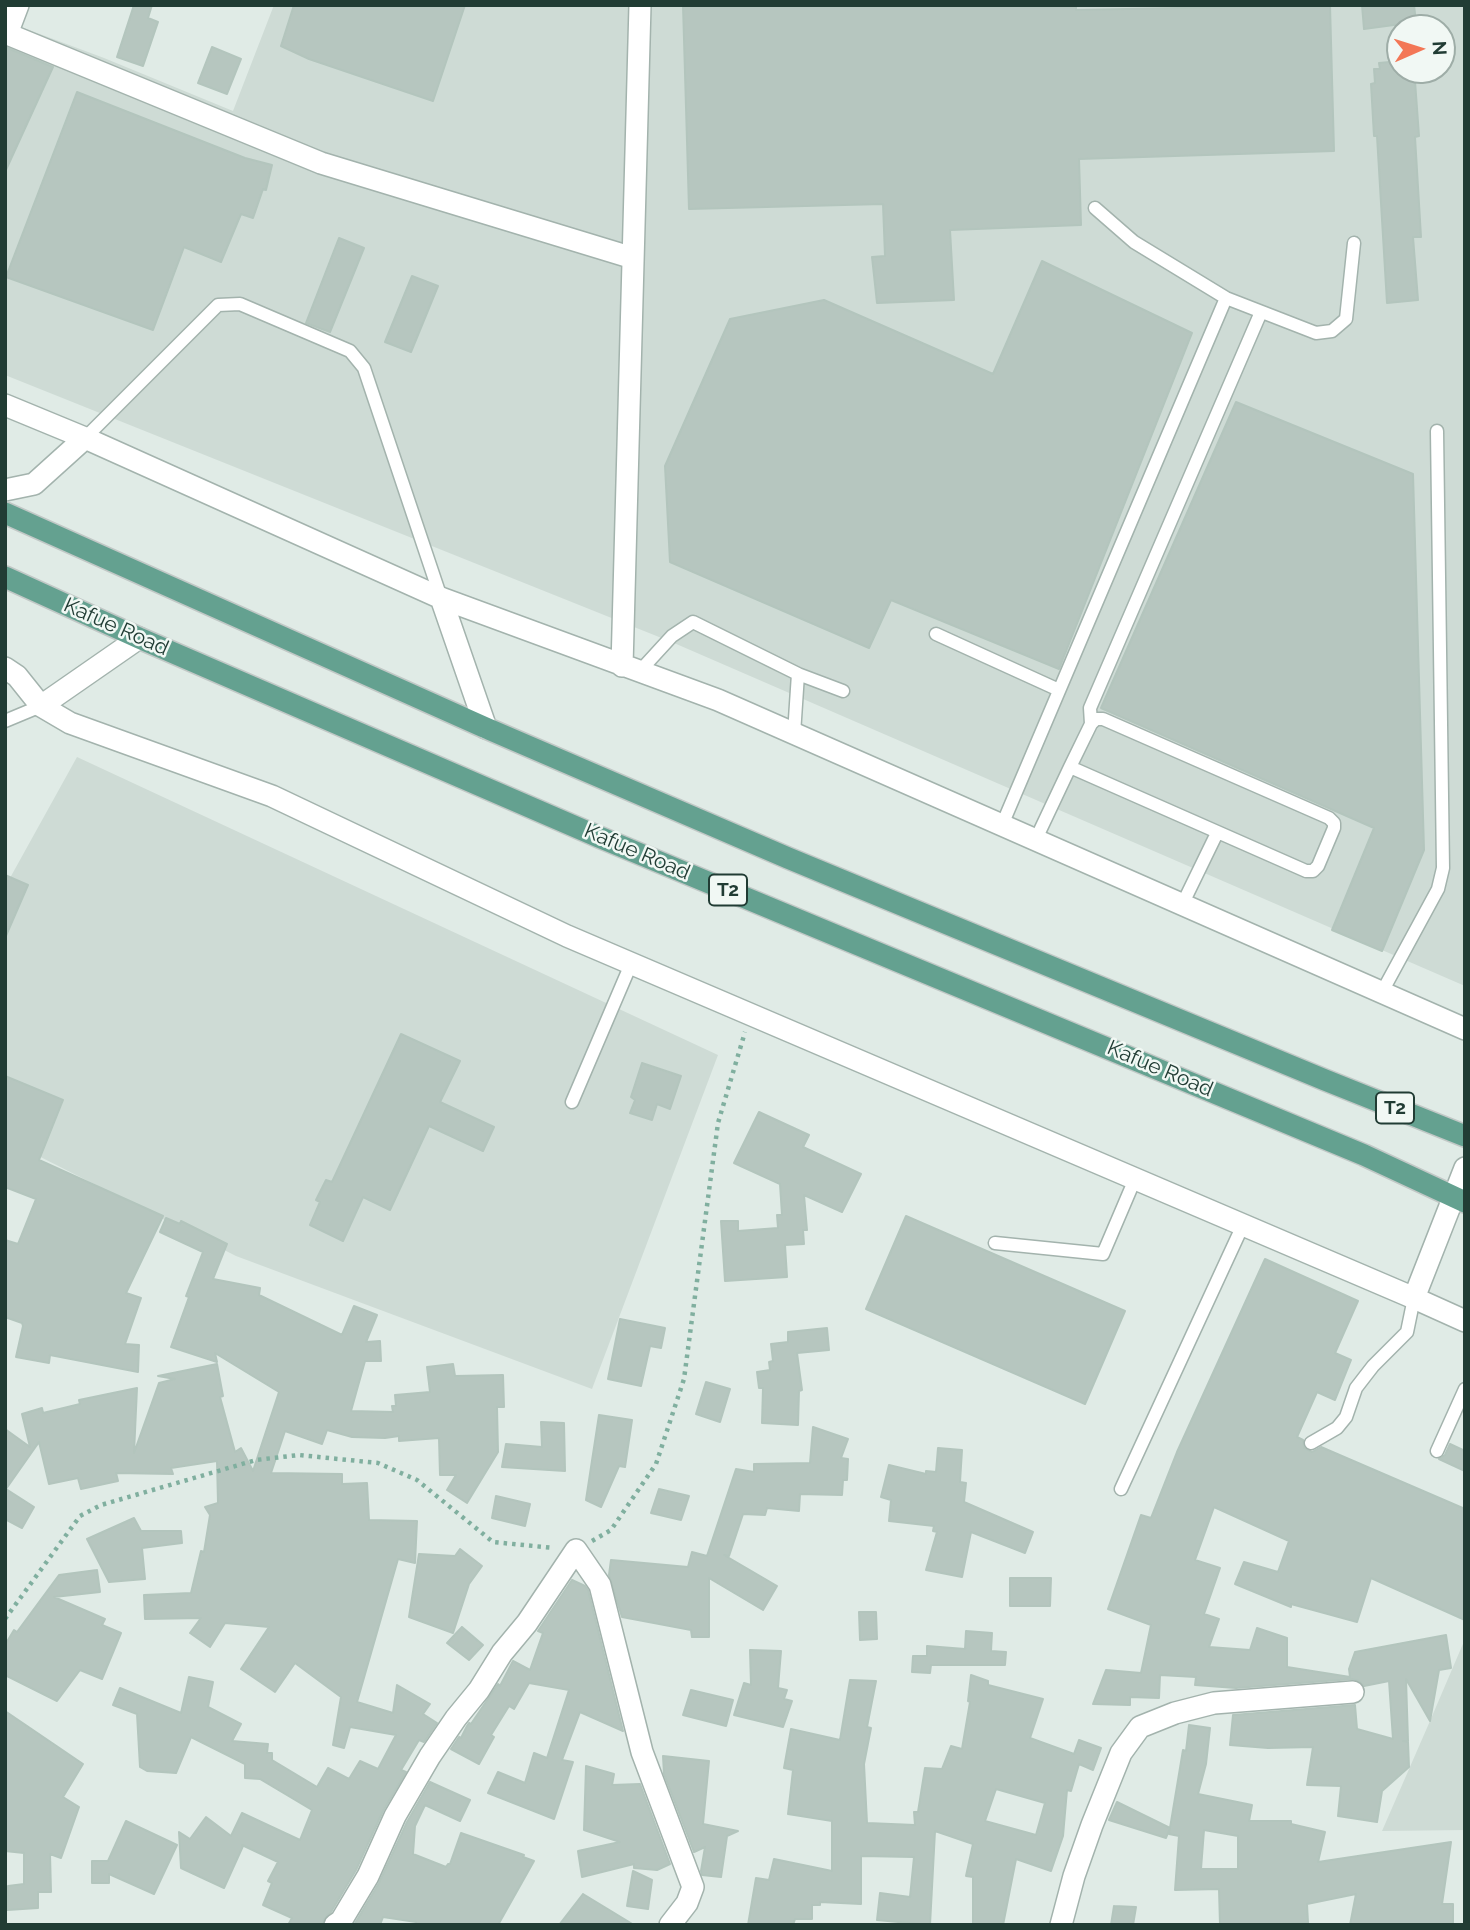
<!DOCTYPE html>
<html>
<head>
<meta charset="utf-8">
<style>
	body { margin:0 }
	#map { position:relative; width:1470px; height:1930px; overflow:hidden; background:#e0ebe6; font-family:Raleway,sans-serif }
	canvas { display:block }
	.frame { position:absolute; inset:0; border:7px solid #213c34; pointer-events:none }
	.north { position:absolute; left:1386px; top:14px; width:70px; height:70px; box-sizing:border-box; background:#f1f8f4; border:2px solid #9eada7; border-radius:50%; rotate:87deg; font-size:19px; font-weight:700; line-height:28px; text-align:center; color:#213c34 }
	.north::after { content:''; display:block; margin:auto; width:24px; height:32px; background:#f37756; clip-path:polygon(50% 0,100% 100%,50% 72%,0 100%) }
</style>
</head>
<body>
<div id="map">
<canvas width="1470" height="1930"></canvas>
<div class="frame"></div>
<div class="north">N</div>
</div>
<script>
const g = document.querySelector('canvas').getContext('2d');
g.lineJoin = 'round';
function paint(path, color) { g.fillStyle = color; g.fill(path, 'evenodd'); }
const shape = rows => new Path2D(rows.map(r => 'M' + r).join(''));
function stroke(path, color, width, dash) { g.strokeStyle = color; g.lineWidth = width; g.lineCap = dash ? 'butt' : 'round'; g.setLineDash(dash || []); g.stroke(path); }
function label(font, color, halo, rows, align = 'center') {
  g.font = font + ' Raleway,sans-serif'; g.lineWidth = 5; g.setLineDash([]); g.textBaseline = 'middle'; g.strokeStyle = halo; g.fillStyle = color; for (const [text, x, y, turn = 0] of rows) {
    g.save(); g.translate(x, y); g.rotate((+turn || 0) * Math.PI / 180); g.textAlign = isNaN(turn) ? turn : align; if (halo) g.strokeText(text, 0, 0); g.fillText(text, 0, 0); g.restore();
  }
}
paint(shape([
	[274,5,1465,5,1465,986,674,643,5,375,5,21,104,58,233,111],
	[1400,28,1442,28,1442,70,1400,70],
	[77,757,718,1055,592,1389,236,1256,5,1139,5,887],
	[1465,1639,1465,1830,1382,1831,1430,1721]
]), '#cedbd5');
const building = shape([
	[134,5,152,5,148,18,158,22,143,66,117,57,134,5],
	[294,5,465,5,433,101,309,59,281,46,294,5],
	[683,5,1076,5,1076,10,1330,5,1334,151,1079,159,1081,225,950,230,954,300,877,303,872,257,885,256,883,204,689,209,683,5],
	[1362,5,1414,5,1416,22,1364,29,1362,5],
	[5,47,53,67,5,172,5,47],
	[212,47,241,59,227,94,198,83,212,47],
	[1400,61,1400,70,1409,70,1410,81,1415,81,1419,136,1415,137,1421,237,1413,237,1418,300,1387,303,1377,136,1374,136,1371,84,1375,83,1374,69,1380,69,1379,63,1400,61],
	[77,92,245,158,272,165,266,190,263,189,253,218,241,214,221,262,184,247,153,330,6,277,77,92],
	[339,238,364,248,330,332,306,323,339,238],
	[1042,261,1192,333,1059,669,891,600,869,648,670,562,665,466,730,319,824,300,993,374,1042,261],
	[412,276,438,286,411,352,385,342,412,276],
	[1236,402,1413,474,1424,850,1382,951,1332,930,1374,828,1101,708,1236,402],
	[5,875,28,885,5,938,5,875],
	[401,1034,460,1061,440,1102,494,1127,483,1151,429,1126,390,1210,363,1197,343,1241,310,1225,320,1202,316,1200,326,1180,332,1182,401,1034],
	[642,1063,681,1076,670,1109,657,1104,652,1120,630,1113,635,1100,631,1097,642,1063],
	[5,1076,63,1100,39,1160,163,1216,126,1293,141,1298,125,1344,139,1345,138,1372,50,1355,49,1363,16,1357,23,1326,22,1323,5,1317,5,1240,18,1244,36,1199,5,1187,5,1076],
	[759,1112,809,1135,803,1147,861,1174,842,1212,804,1195,807,1230,803,1230,804,1244,785,1245,787,1277,725,1281,721,1221,738,1221,738,1231,778,1228,777,1215,782,1215,780,1184,734,1163,759,1112],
	[906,1216,1125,1311,1085,1404,866,1309,906,1216],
	[166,1218,180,1224,181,1221,227,1244,213,1279,260,1288,259,1295,342,1335,354,1306,377,1315,366,1342,380,1341,381,1361,365,1361,351,1411,393,1412,392,1406,396,1406,395,1395,430,1392,427,1367,453,1364,455,1376,503,1375,504,1407,497,1407,498,1452,467,1503,447,1490,456,1475,440,1475,439,1438,399,1441,399,1436,385,1438,352,1437,327,1430,322,1444,285,1431,271,1473,342,1474,342,1484,367,1483,369,1520,417,1521,415,1563,398,1559,357,1702,393,1713,397,1685,430,1704,423,1714,437,1723,424,1742,419,1740,401,1770,406,1772,383,1811,356,1870,331,1912,324,1919,322,1925,288,1925,292,1918,263,1905,272,1883,268,1881,278,1862,242,1845,243,1846,224,1888,181,1868,179,1832,190,1839,206,1817,231,1836,242,1813,300,1840,312,1810,260,1779,245,1778,245,1764,191,1737,176,1773,147,1771,140,1767,137,1714,113,1705,120,1688,181,1713,189,1677,213,1682,208,1707,241,1724,232,1741,268,1744,267,1753,272,1753,272,1760,317,1787,328,1768,349,1779,360,1761,378,1769,396,1735,350,1727,344,1748,333,1745,341,1697,295,1663,275,1692,241,1669,269,1627,225,1623,210,1647,190,1633,201,1618,145,1619,144,1595,191,1593,201,1551,204,1552,210,1515,205,1507,218,1503,217,1461,171,1468,173,1474,116,1473,118,1481,81,1489,78,1478,49,1484,39,1442,6,1489,34,1507,22,1528,5,1519,5,1429,30,1447,22,1414,42,1408,43,1413,80,1404,79,1400,137,1388,134,1453,159,1383,175,1379,158,1376,217,1364,223,1396,220,1397,235,1452,241,1448,253,1471,279,1392,215,1353,217,1362,171,1347,189,1297,186,1296,203,1252,160,1232,166,1218],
	[1265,1259,1358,1301,1335,1353,1351,1360,1335,1400,1317,1392,1297,1437,1303,1440,1304,1448,1312,1452,1321,1447,1465,1509,1465,1620,1371,1578,1357,1622,1291,1604,1291,1607,1235,1584,1244,1562,1278,1572,1289,1541,1214,1507,1195,1560,1220,1568,1204,1614,1219,1619,1209,1647,1250,1650,1257,1628,1287,1638,1287,1667,1350,1677,1349,1669,1355,1652,1446,1635,1451,1668,1439,1670,1430,1721,1406,1679,1408,1741,1403,1741,1408,1742,1409,1767,1382,1791,1377,1822,1338,1816,1341,1786,1307,1785,1313,1747,1268,1748,1230,1745,1233,1715,1355,1705,1357,1729,1393,1739,1389,1681,1364,1686,1359,1681,1352,1679,1236,1688,1195,1685,1196,1677,1160,1675,1159,1698,1130,1697,1130,1705,1093,1704,1106,1670,1141,1673,1151,1625,1108,1609,1141,1515,1151,1518,1177,1452,1265,1259],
	[620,1319,665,1328,661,1348,650,1346,641,1386,608,1379,620,1319],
	[827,1328,829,1350,797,1353,802,1390,799,1391,798,1425,762,1423,763,1388,759,1388,757,1372,770,1370,769,1362,773,1361,771,1344,788,1342,788,1332,827,1328],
	[706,1382,730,1389,720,1422,696,1414,706,1382],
	[599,1415,632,1420,625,1467,619,1466,601,1507,586,1500,599,1415],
	[541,1422,564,1423,565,1471,502,1467,506,1444,542,1447,541,1422],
	[813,1427,848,1439,841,1458,848,1459,847,1480,843,1480,842,1495,800,1494,799,1511,767,1508,765,1515,743,1514,729,1556,724,1555,777,1586,763,1610,709,1578,709,1637,692,1637,691,1630,622,1617,609,1575,611,1560,688,1567,692,1552,707,1556,736,1469,754,1472,754,1464,810,1463,813,1427],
	[1450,1444,1465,1451,1465,1471,1439,1459,1445,1455,1450,1444],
	[938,1448,962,1450,960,1482,966,1483,964,1502,1033,1532,1025,1553,971,1532,962,1577,926,1570,937,1532,933,1531,934,1526,889,1521,891,1500,881,1497,889,1465,926,1474,926,1471,936,1472,938,1448],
	[659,1489,689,1496,681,1520,651,1513,659,1489],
	[496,1496,530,1504,525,1526,492,1518,496,1496],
	[134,1518,141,1531,181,1531,182,1543,142,1548,145,1579,109,1582,87,1539,134,1518],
	[460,1549,482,1566,469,1584,453,1633,409,1617,419,1554,455,1556,460,1549],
	[97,1570,100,1592,54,1597,105,1619,102,1625,121,1633,102,1679,80,1670,57,1701,5,1675,5,1645,14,1630,17,1632,59,1575,97,1570],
	[1010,1578,1051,1578,1050,1606,1010,1606,1010,1578],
	[572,1580,585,1586,588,1590,623,1731,580,1712,562,1760,573,1762,554,1819,488,1793,498,1772,525,1783,534,1753,547,1758,569,1690,529,1683,514,1709,509,1706,491,1735,494,1737,479,1764,451,1749,459,1737,461,1738,467,1726,469,1723,471,1724,498,1684,500,1686,513,1661,530,1670,543,1633,538,1631,572,1580],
	[859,1612,876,1612,877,1639,860,1640,859,1612],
	[462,1627,483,1645,469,1660,447,1643,462,1627],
	[966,1631,992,1633,991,1651,1006,1652,1005,1665,931,1665,930,1673,912,1672,913,1656,927,1656,927,1646,965,1649,966,1631],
	[750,1650,781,1651,778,1688,787,1690,784,1699,792,1701,783,1727,734,1715,744,1683,751,1685,750,1650],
	[971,1675,988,1681,988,1685,1043,1699,1030,1738,1074,1754,1079,1740,1101,1748,1093,1770,1079,1764,1071,1791,1067,1790,1063,1836,1051,1871,1016,1859,1003,1925,973,1925,973,1877,966,1876,973,1844,935,1831,930,1925,877,1920,880,1893,910,1897,914,1857,861,1856,861,1904,820,1902,820,1905,812,1905,812,1919,795,1919,793,1925,748,1925,756,1878,769,1880,774,1859,832,1871,832,1821,788,1814,793,1770,784,1768,791,1729,840,1740,850,1680,876,1681,867,1727,871,1728,864,1764,867,1823,915,1825,914,1812,918,1812,925,1768,942,1769,951,1746,962,1749,970,1702,968,1701,971,1675],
	[996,1789,1045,1803,1036,1835,985,1821,996,1789],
	[691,1690,733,1700,726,1726,683,1715,691,1690],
	[5,1711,83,1764,63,1797,79,1807,61,1858,50,1854,51,1892,38,1892,38,1908,7,1910,8,1886,24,1884,24,1853,5,1851,5,1711],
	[1189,1725,1210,1728,1206,1764,1198,1794,1252,1805,1249,1821,1291,1821,1291,1824,1325,1832,1318,1862,1451,1842,1442,1904,1453,1904,1453,1925,1350,1925,1356,1894,1307,1904,1308,1923,1220,1925,1219,1889,1175,1890,1179,1836,1169,1834,1183,1750,1186,1751,1189,1725],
	[1204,1830,1238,1836,1238,1869,1201,1869,1204,1830],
	[663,1756,709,1761,703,1824,738,1831,727,1836,721,1877,702,1875,701,1871,705,1847,694,1852,664,1774,663,1756],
	[586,1766,614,1774,612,1785,640,1784,670,1864,657,1870,634,1868,634,1864,582,1877,578,1851,620,1842,584,1830,586,1766],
	[430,1782,470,1800,460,1821,425,1805,415,1826,413,1854,446,1867,448,1864,450,1864,461,1833,524,1855,523,1857,534,1861,498,1925,415,1925,416,1922,383,1917,380,1925,354,1925,379,1883,407,1822,430,1782],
	[1117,1802,1170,1828,1166,1838,1109,1820,1117,1802],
	[126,1821,177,1845,154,1894,109,1874,109,1883,92,1883,92,1861,108,1861,126,1821],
	[633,1871,652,1880,648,1909,627,1906,633,1871],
	[583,1894,634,1925,559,1925,583,1894],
	[1114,1906,1136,1907,1133,1925,1111,1925,1114,1906]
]);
paint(building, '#b6c6bf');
stroke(building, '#b3c5bd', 2);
const service = shape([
	[1095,208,1134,242,1226,298,1316,333,1332,331,1346,319,1354,243],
	[85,438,218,305,240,304,350,351,364,368,441,598],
	[936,634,1059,690],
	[639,672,672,636,693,622,798,674,794,734],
	[798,674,843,691],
	[5,721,41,706],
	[1091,724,1090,708,1261,312],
	[1002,825,1226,298],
	[1036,839,1070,767,1091,724,1096,719,1103,719,1329,818,1334,823,1334,828,1318,866,1313,871,1306,871,1070,767],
	[1183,903,1217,833],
	[1382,992,1438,889,1443,868,1437,431],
	[572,1102,631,964],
	[995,1243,1103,1254,1135,1179],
	[1311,1443,1337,1428,1346,1417,1356,1388,1373,1366,1407,1332,1414,1298],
	[1437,1451,1465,1389],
	[1121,1489,1243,1225]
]);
const minor = shape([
	[5,33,321,163,633,258],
	[7,34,18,5],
	[5,405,85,438],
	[5,490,34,484,85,438,441,598,718,700,1465,1029],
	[441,598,486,728],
	[622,666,640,5],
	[5,668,17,676,41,706,70,723,272,796,567,936,1414,1298],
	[41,706,139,638],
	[335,1925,341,1921,368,1876,395,1816,430,1756,456,1718,479,1690,502,1653,527,1623,576,1550,600,1585,642,1752,693,1887,687,1903,670,1925],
	[1061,1925,1074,1876,1092,1825,1121,1753,1140,1727,1175,1713,1214,1703,1353,1692]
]);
const tertiary = shape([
	[1465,1168,1414,1298,1465,1321]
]);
const primary = shape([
	[5,513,486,728,788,858,1325,1080,1465,1136],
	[5,577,139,638,599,837,1364,1155,1465,1202]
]);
stroke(service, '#a3b3ad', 15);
stroke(minor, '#a3b3ad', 24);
stroke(tertiary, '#a3b3ad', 24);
stroke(primary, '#c1c8c6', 24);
stroke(shape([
	[592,1541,611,1530,656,1464,684,1379,718,1123,745,1032],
	[5,1619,80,1516,101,1505,256,1460,299,1455,378,1463,417,1480,493,1542,554,1548]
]), '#80af9f', 4.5, [3.5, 5]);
stroke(service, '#fff', 12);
stroke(minor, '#fff', 21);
stroke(tertiary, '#fff', 21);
stroke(primary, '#64a190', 21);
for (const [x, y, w] of [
	[728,890,38],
	[1395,1108,38]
]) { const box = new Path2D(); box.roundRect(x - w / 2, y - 15.5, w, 31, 5); g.fillStyle = '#f1f8f4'; g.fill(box); stroke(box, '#213c34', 2); }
label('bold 19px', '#213c34', null, [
	["T2",728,890],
	["T2",1395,1108]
]);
label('21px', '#213c34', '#f1f8f4', [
	["Kafue Road",116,627,24],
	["Kafue Road",637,852,23],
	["Kafue Road",1160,1069,23]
]);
</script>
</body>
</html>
